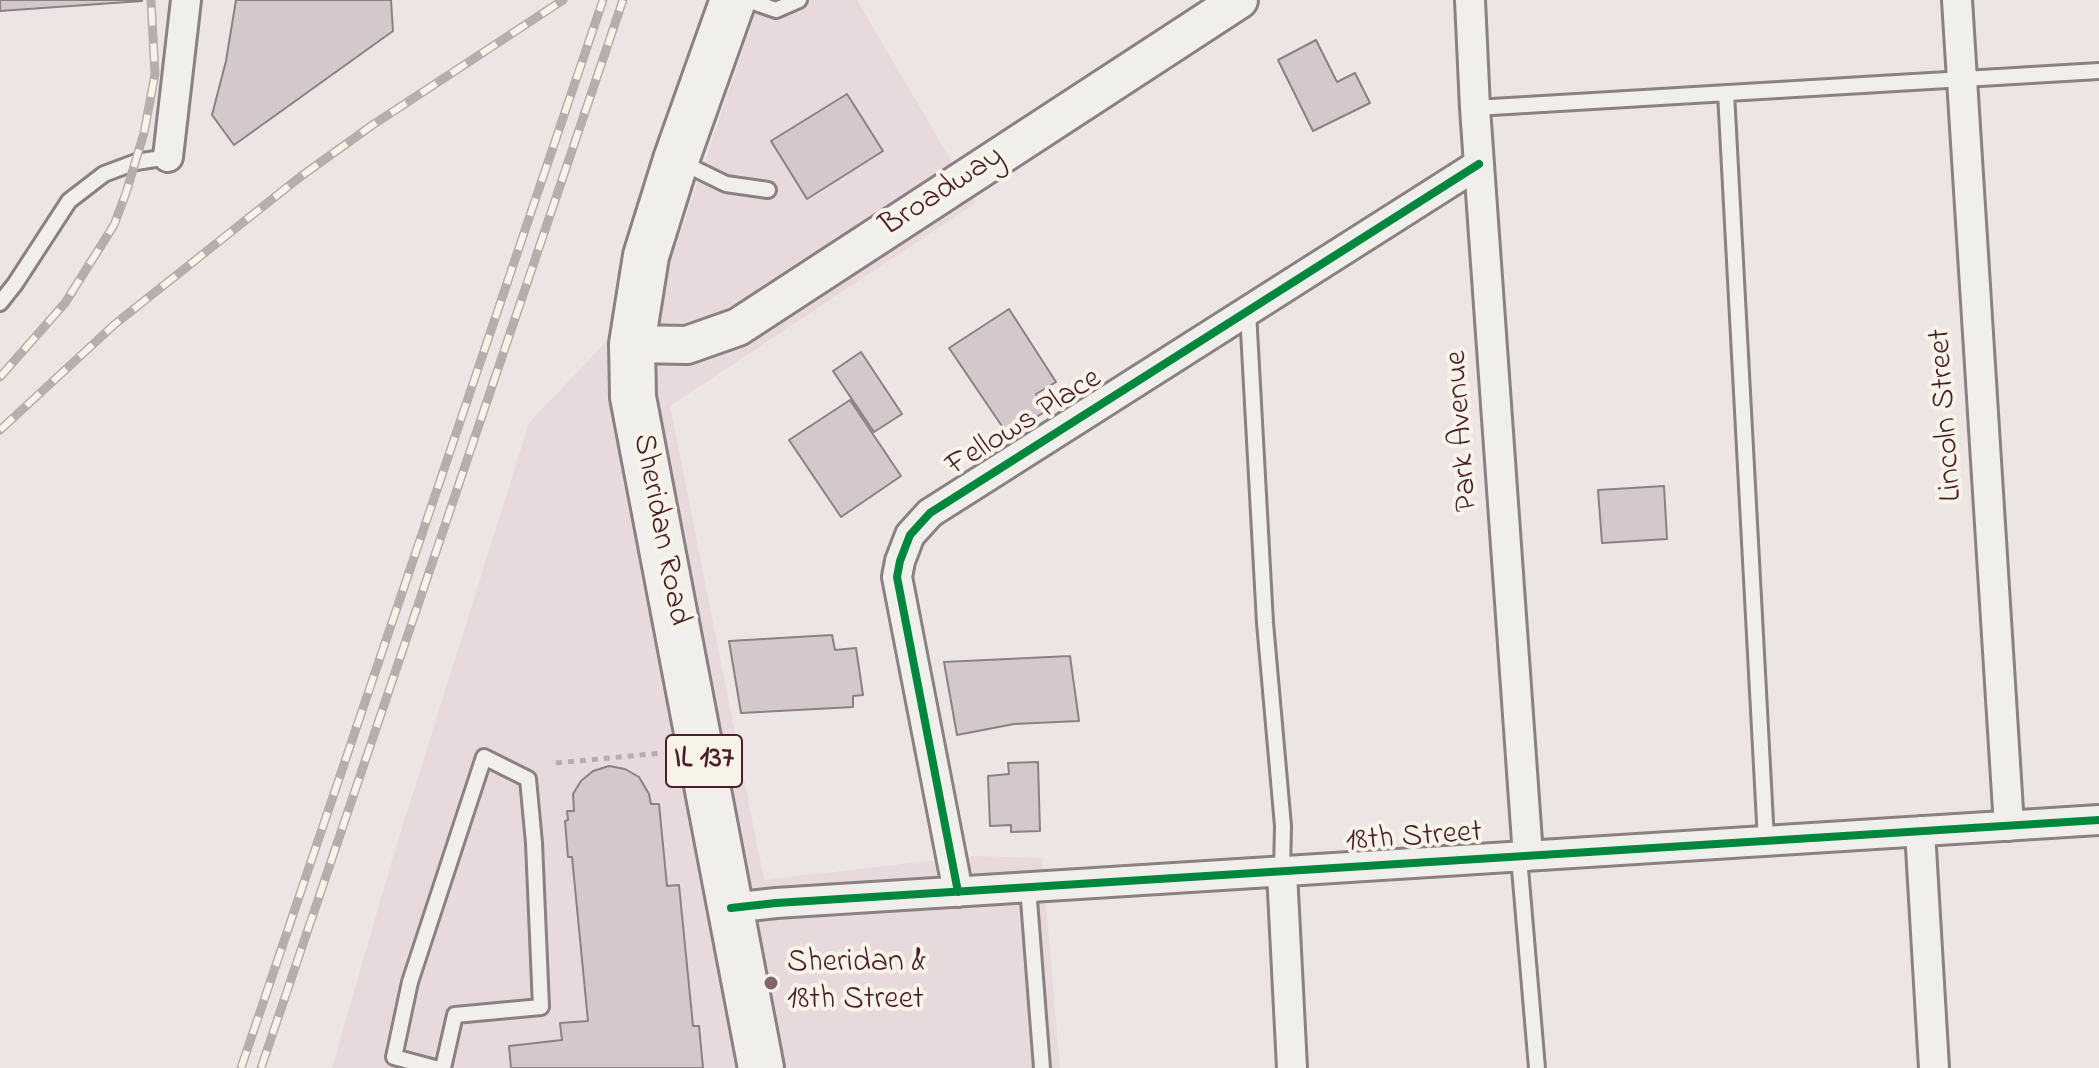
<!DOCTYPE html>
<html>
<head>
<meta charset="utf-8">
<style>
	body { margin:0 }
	canvas { display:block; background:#ece5e4 }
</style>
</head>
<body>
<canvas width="2099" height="1068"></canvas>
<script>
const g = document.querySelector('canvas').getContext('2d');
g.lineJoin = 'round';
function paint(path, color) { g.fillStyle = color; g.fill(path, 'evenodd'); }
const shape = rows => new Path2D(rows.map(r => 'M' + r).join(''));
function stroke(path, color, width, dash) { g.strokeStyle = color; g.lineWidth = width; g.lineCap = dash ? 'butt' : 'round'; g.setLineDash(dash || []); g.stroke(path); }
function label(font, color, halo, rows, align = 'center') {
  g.font = font + ' "Indie Flower",sans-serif'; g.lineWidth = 8; g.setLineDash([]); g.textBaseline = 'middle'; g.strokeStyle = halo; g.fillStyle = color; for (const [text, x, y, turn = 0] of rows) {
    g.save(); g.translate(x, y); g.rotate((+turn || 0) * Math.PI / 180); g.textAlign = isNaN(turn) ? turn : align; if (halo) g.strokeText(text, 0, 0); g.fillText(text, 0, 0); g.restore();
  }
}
paint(shape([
	[760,0,857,0,976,203,670,406,764,880,972,856,1042,858,1060,1068,332,1068,393,857,529,423,664,281]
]), '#e8d9dd');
const building = shape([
	[0,0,142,0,142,1,0,11,0,0],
	[236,0,391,0,393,31,234,145,212,115,226,61,236,0],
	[1316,40,1337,82,1355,73,1370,103,1313,131,1278,60,1316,40],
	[847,94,883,151,807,199,771,141,847,94],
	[1009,309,1056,382,1036,394,1046,411,1008,435,949,348,1009,309],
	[861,352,902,414,874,432,833,371,861,352],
	[850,400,901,476,841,517,789,440,850,400],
	[1664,486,1667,539,1602,543,1598,490,1664,486],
	[832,635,835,650,856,648,863,695,853,696,853,707,741,713,729,641,832,635],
	[1070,656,1079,721,1014,724,957,735,944,662,1070,656],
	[1038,762,1040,831,1011,832,1011,825,990,826,988,776,1009,774,1008,763,1038,762],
	[609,766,625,769,639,777,649,794,651,804,659,804,667,886,679,885,693,1026,699,1026,703,1068,511,1068,509,1046,562,1040,560,1023,588,1021,572,857,568,857,565,821,568,820,567,811,574,811,573,794,581,781,593,771,609,766]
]);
paint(building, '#d4c8cd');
stroke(building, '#8b8082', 2);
const service = shape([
	[747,0,776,10,799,0],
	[1726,93,1766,841],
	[1475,108,2099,71],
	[681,162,726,184,768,190],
	[0,303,15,284,69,201,104,174,136,162,168,157],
	[1248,312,1265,623,1283,826,1282,872],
	[1519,857,1537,1068],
	[1028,887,1042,1068],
	[435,1068,394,1057,410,982,484,757,528,779,534,843,541,1007,455,1015,443,1068]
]);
const minor = shape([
	[1470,0,1475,108,1528,856],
	[1957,0,2009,826],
	[168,157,186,0],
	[1920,831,1934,1068],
	[1282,872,1292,1068],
	[958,892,897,577,900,561,910,535,930,513,1479,164],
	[731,908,776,903,2099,820]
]);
const tertiary = shape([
	[632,344,687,345,738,327,1239,0]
]);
const trunk = shape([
	[733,0,676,160,646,256,632,344,633,397,761,1068]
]);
stroke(service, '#8b8082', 20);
stroke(minor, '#8b8082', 34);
stroke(tertiary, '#8b8082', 42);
stroke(trunk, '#8b8082', 50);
stroke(shape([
	[556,763,662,753]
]), '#b5aead', 5, [6, 6]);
stroke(service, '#f1efec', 14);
stroke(minor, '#f1efec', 28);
stroke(tertiary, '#f1efec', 36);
stroke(trunk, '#f1efec', 44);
const rail = shape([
	[0,377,65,303,114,225,126,193,144,133,155,74,151,0],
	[0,430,115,324,300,177,371,126,563,0],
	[241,1068,603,0],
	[261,1068,623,0]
]);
stroke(rail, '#b5aead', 9);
stroke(rail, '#f7f3e8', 6, [18]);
stroke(shape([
	[958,892,897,577,900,561,910,535,930,513,1479,164],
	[731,908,776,903,2099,820]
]), '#00873e', 8);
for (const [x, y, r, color] of [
	[771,983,8,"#83646c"]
]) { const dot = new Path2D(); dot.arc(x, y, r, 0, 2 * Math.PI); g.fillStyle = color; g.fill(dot); stroke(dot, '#f7f3e8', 3); }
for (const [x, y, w] of [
	[704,761,76]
]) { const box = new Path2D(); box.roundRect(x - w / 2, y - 26, w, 52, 6); g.fillStyle = '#f7f3e8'; g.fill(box); stroke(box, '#4a1f2b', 2); }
label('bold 30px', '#4a1f2b', null, [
	["IL 137",704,761]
]);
label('32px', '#4a1f2b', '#f7f3e8', [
	["Broadway",943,193,-33],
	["Lincoln Street",1948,415,-94],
	["Fellows Place",1025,424,-32],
	["Park Avenue",1464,431,-94],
	["Sheridan Road",659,530,79],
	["18th Street",1414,839,-4]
]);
label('32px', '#4a1f2b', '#f7f3e8', [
	["Sheridan &",787,965],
	["18th Street",787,1002]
], 'left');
</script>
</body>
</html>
